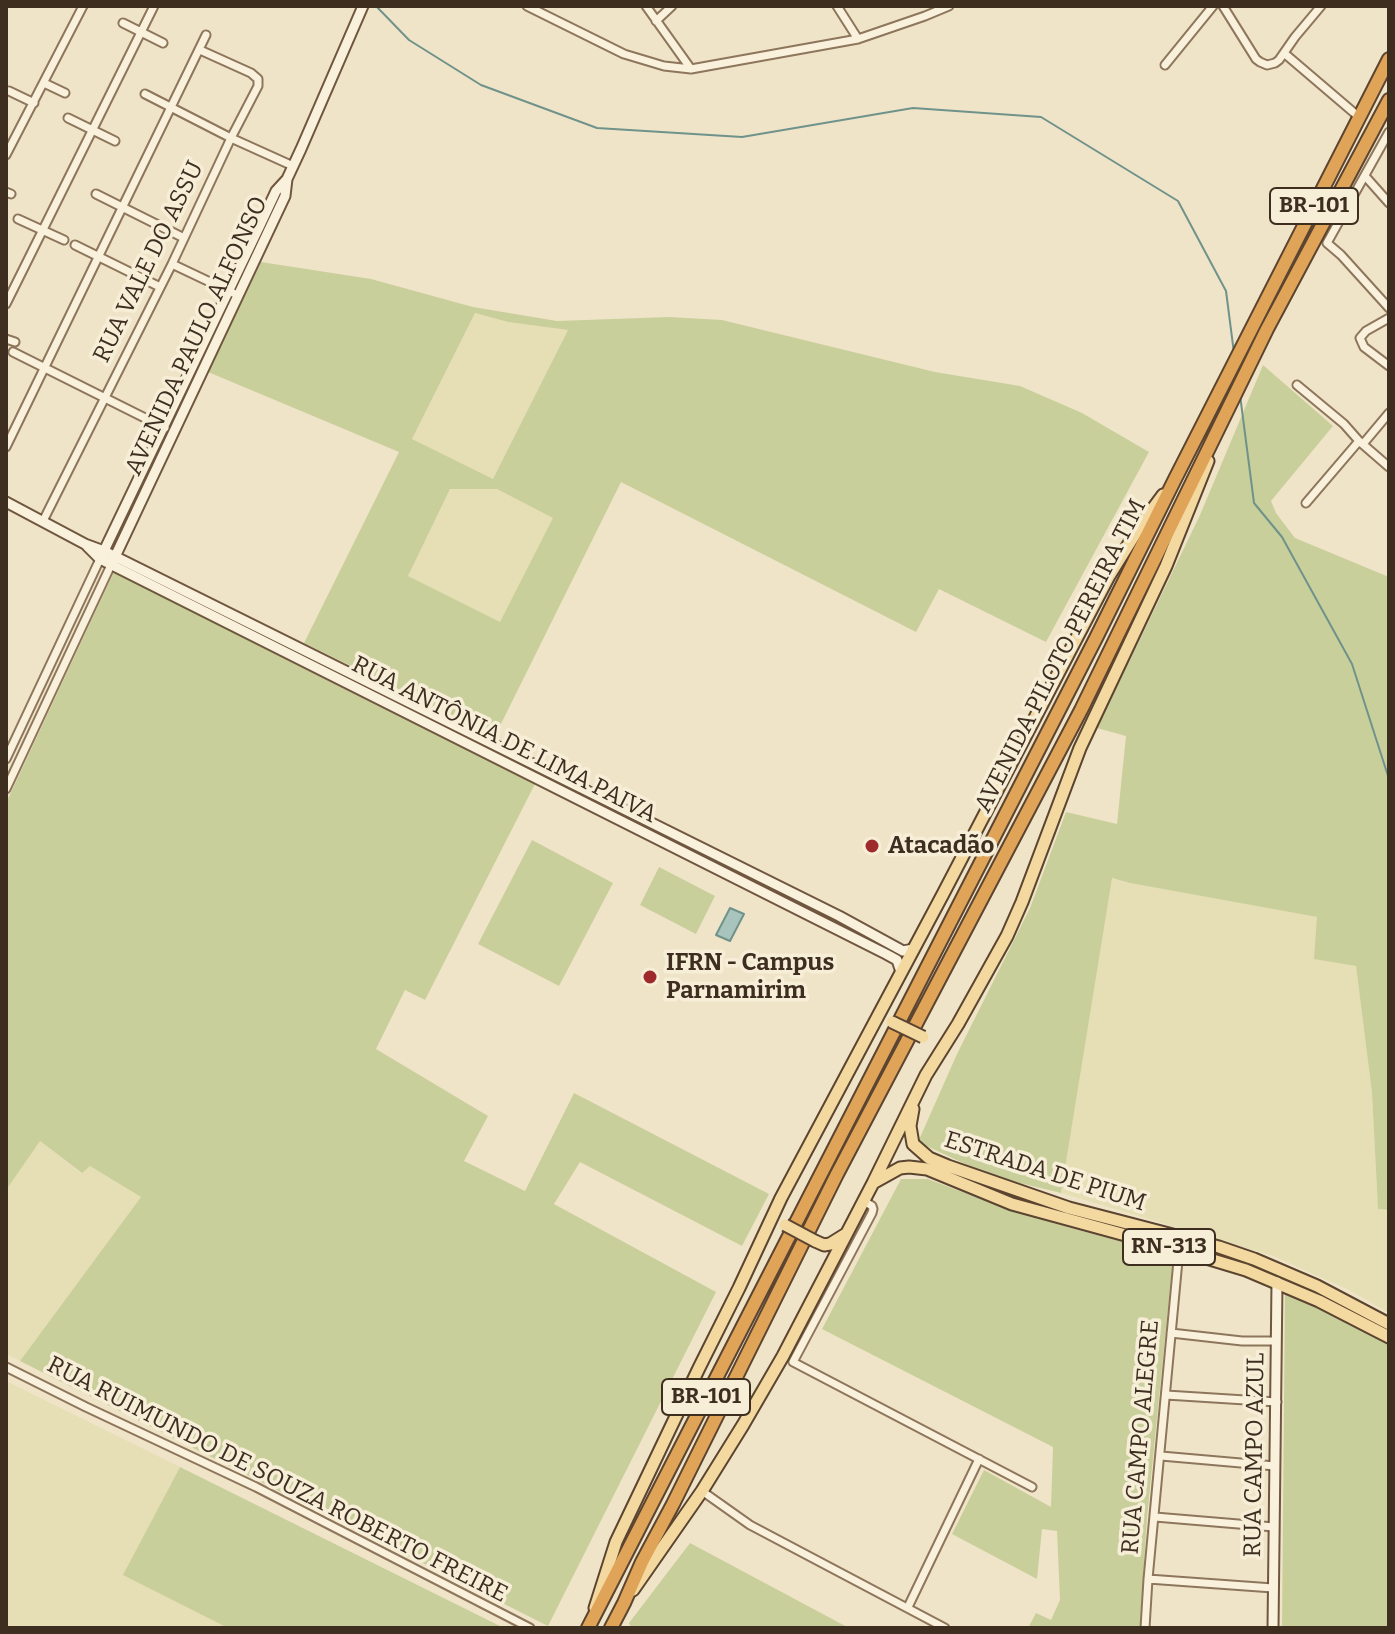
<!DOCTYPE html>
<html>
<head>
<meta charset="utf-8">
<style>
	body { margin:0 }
	#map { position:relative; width:1395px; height:1634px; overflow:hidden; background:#f0e4c8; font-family:Bitter,serif }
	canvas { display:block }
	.frame { position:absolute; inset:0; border:8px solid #3d2e20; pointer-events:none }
</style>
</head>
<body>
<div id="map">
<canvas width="1395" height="1634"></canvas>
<div class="frame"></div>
</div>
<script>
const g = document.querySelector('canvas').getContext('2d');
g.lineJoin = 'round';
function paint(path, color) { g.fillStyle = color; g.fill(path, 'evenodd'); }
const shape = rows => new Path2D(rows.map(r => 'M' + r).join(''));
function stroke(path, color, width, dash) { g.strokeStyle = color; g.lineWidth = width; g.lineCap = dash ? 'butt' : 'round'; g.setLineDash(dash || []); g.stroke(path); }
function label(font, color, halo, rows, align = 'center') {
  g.font = font + ' Bitter,serif'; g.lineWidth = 7; g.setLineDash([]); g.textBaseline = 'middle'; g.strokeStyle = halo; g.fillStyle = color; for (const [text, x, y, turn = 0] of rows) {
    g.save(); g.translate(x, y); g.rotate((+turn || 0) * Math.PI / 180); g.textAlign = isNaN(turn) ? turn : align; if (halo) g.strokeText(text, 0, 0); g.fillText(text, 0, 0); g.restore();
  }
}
paint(shape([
	[475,313,508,322,568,330,493,480,412,439],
	[450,489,497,489,554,518,500,623,408,576],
	[1111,878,1130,883,1317,917,1356,966,1372,1093,1378,1209,1389,1210,1389,1313,1349,1290,1273,1256,1061,1193],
	[39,1140,81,1173,90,1166,141,1197,20,1361,6,1354,6,1190],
	[6,1381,180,1467,124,1575,228,1628,6,1628]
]), '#e6deb5');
paint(shape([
	[261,262,371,279,473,307,557,321,669,317,722,320,935,372,1020,386,1082,413,1149,452,1046,642,939,589,916,632,621,482,495,736,304,643,399,452,208,372],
	[475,313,508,322,568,330,493,479,412,439],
	[450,489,497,489,553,518,500,622,408,576],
	[1263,365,1333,426,1271,501,1276,513,1295,538,1389,577,1389,1210,1378,1209,1372,1093,1356,966,1314,959,1317,917,1130,883,1112,878,1061,1193,991,1176,918,1142,957,1054,1030,908,1066,812,1117,824,1126,736,1097,728,1200,515],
	[115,570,536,782,425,1000,405,990,376,1049,488,1116,464,1161,525,1191,574,1093,769,1194,742,1246,580,1162,554,1204,716,1292,548,1626,20,1361,141,1197,90,1166,82,1173,40,1141,6,1190,6,803],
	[532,840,613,883,559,986,478,944],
	[659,867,715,896,696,934,640,905],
	[901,1179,928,1179,992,1203,1060,1225,1161,1252,1171,1259,1172,1268,1147,1518,1140,1628,1028,1628,1036,1613,1051,1620,1060,1600,1057,1531,1042,1529,1037,1579,952,1534,984,1470,1051,1507,1053,1447,822,1329],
	[1285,1290,1389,1342,1389,1628,1282,1628],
	[180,1467,504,1628,228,1628,123,1575],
	[690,1543,849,1628,631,1628,629,1623]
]), '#c9cf9b');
const water = shape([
	[730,908,744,914,730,941,716,935,730,908]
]);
paint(water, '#a9c4bc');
stroke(water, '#6f938a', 2);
stroke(shape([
	[376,6,409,40,481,85,597,128,742,137,913,108,1041,117,1178,201,1226,291,1234,353],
	[1240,395,1254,503,1282,537,1352,664,1389,779]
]), '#6f938a', 2);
const street = shape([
	[527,6,624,54,664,66,691,69,858,39,925,16,949,6],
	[646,6,691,69],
	[837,6,858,39],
	[1223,6,1256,59,1260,62,1267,65,1275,63,1279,60,1295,37,1321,6],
	[656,21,672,6],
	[123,23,163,43],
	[1284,53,1359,117],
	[1165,65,1213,6],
	[44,83,65,93],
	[9,91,34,103],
	[145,94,231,138,293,166],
	[68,118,115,141],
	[1389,132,1327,243,1341,255,1389,308],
	[6,155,83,6],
	[1365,176,1389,203],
	[6,192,11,194],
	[96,194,184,238],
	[18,219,64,240],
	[75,245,160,287],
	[172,264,233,293],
	[6,304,154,6],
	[1389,318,1366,331,1360,338,1364,347,1389,366],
	[6,339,15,342],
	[13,352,165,428],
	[1297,385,1344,424,1359,441,1389,467],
	[1363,444,1389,413],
	[6,447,206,35],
	[1306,503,1359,441],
	[43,521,172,264,231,138,258,86,258,79,251,73,200,50],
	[6,759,100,559],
	[6,789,111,565],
	[864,1201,872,1206,873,1209,872,1213,793,1362,1032,1487],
	[1171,1333,1242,1341,1276,1341],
	[6,1367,86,1407,256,1487,530,1628],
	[1166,1395,1277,1402],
	[1161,1456,1275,1466],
	[702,1491,750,1525,945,1628],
	[1155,1517,1274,1527],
	[1148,1579,1273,1588],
	[908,1607,979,1459],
	[1145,1628,1148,1579,1179,1250]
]);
const secondary = shape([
	[6,502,85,544,104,551,839,916,903,951,913,949],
	[87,546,100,559,886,954,897,960,901,972],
	[102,555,261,223,276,191,287,179,301,149,363,6],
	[113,561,285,196,287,179],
	[1273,1628,1277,1282]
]);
const primary = shape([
	[913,1109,910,1126,913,1144,929,1158,948,1166,1069,1208,1219,1247,1254,1259,1317,1286,1389,1324],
	[873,1183,900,1168,909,1167,927,1169,1012,1204,1173,1248,1246,1270,1319,1301,1389,1337],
	[815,1241,824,1245,830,1244,846,1234],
	[633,1590,702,1491,743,1425,783,1356,873,1183,926,1075,958,1024,1007,936,1022,902,1080,748,1166,566,1208,461],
	[595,1608,616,1542,699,1368,739,1288,781,1198,943,894,1109,576,1140,526,1163,495]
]);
const highway = shape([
	[588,1628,1096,638,1175,479,1389,59],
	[611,1628,624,1603,642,1562,673,1504,837,1174,1081,710,1267,329,1389,100]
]);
stroke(street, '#8d765c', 11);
stroke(secondary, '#6f573f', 13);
stroke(primary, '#5b4430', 15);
stroke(highway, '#5b4430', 16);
stroke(street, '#faf1dc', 7);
stroke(secondary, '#faf1dc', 9);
stroke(primary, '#f3d9a0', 11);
stroke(highway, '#e0a458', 12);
const primaryBridge = shape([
	[892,1022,923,1037],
	[785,1225,815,1241]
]);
stroke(primaryBridge, '#5b4430', 15, []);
stroke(primaryBridge, '#f3d9a0', 11);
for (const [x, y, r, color] of [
	[872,846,8,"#9e2a2b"],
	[650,977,8,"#9e2a2b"]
]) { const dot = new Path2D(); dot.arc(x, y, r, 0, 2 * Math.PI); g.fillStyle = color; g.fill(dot); stroke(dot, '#f7eed8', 3); }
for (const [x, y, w] of [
	[1314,206,88],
	[1169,1247,92],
	[706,1397,88]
]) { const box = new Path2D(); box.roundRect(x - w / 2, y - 18, w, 36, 6); g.fillStyle = '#f7eed8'; g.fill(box); stroke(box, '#3d2e20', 2); }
label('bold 22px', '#3d2e20', null, [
	["BR-101",1314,206],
	["RN-313",1169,1247],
	["BR-101",706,1397]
]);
label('24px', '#3d2e20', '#f7eed8', [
	["RUA VALE DO ASSU",149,262,-64],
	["AVENIDA PAULO ALFONSO",197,336,-65],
	["AVENIDA PILOTO PEREIRA TIM",1061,656,-63],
	["RUA ANTÔNIA DE LIMA PAIVA",504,740,27],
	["ESTRADA DE PIUM",1045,1172,18],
	["RUA CAMPO ALEGRE",1141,1437,-85],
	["RUA CAMPO AZUL",1255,1455,-89],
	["RUA RUIMUNDO DE SOUZA ROBERTO FREIRE",277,1480,27]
]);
label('bold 24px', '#3d2e20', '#f7eed8', [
	["Atacadão",888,846],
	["IFRN - Campus",666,963],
	["Parnamirim",666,991]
], 'left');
</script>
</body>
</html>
